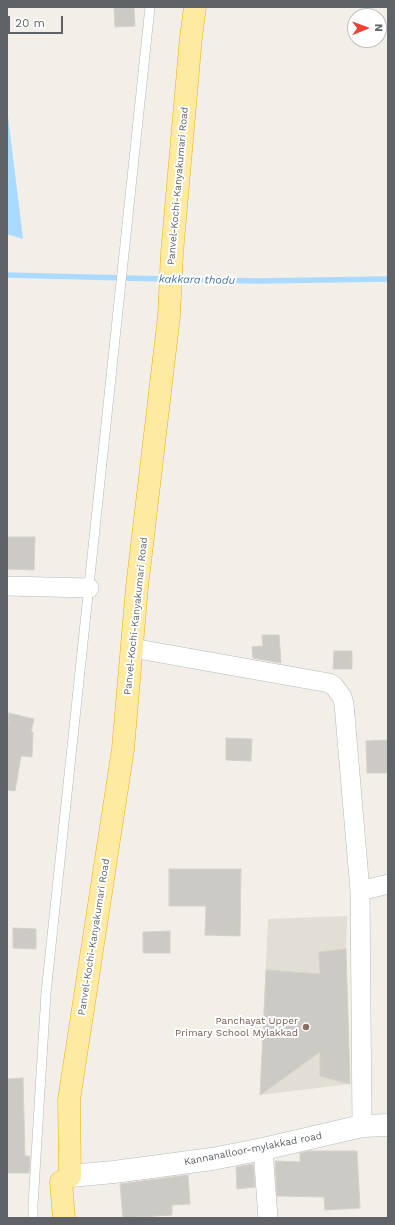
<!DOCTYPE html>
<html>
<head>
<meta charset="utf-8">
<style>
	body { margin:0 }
	#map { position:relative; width:395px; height:1225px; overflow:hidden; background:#f1efe8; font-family:"Work Sans",sans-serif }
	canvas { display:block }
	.frame { position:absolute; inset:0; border:8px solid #5f6368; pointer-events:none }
	.north { position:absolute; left:347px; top:8px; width:40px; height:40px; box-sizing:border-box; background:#fff; border:1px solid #bfc1c3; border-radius:50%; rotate:89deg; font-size:11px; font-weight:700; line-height:16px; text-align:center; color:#5f6368 }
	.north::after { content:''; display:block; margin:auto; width:14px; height:18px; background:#ea4335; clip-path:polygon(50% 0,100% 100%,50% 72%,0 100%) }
	.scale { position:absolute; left:8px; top:16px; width:55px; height:18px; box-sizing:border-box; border:2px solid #5f6368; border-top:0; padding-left:5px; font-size:12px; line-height:14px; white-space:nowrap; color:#5f6368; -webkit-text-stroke:3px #fff; paint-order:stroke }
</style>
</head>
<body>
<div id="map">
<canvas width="395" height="1225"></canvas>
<div class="frame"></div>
<div class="north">N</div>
<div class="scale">20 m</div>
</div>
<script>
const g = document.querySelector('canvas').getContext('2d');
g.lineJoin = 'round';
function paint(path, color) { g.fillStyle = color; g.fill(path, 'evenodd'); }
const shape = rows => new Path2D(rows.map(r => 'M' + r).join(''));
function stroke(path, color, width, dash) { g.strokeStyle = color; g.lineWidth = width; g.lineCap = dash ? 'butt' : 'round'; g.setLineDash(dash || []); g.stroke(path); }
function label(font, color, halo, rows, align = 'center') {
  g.font = font + ' "Work Sans",sans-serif'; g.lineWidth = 4; g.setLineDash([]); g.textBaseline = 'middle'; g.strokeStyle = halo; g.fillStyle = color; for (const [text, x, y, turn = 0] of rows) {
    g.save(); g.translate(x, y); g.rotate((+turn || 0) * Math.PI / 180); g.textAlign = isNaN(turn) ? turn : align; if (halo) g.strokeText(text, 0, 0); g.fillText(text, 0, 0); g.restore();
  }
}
paint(shape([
	[347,916,346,949,350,1084,260,1095,268,919]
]), '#e1ded6');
paint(shape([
	[7,108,23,239,7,234]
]), '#aadaff');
stroke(shape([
	[7,275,166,279],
	[174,279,256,281,388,279]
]), '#aadaff', 5.5);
const building = shape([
	[114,7,134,7,135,26,115,27,114,7],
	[7,537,35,537,34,570,7,569,7,537],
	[262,635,279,635,281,663,253,658,252,647,263,646,262,635],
	[334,651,352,651,352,669,333,669,334,651],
	[9,713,34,719,31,732,33,732,32,757,21,756,15,791,7,790,7,733,9,713],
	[226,738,252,739,251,761,226,760,226,738],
	[388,740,388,773,367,773,366,741,388,740],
	[169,869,241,869,240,936,205,935,206,906,169,906,169,869],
	[13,928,36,929,36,949,13,948,13,928],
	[170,931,170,953,143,953,143,932,170,931],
	[346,949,350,1084,320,1076,320,1052,260,1095,266,970,320,974,319,952,346,949],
	[23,1078,25,1156,30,1156,29,1173,7,1173,7,1079,23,1078],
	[310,1151,357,1151,360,1208,325,1210,324,1197,277,1196,275,1161,300,1162,300,1153,310,1151],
	[253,1164,255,1187,237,1189,236,1167,253,1164],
	[188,1175,190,1204,172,1205,172,1215,123,1218,120,1184,188,1175]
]);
paint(building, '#cccac5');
stroke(building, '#d6d1c6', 1);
const service = shape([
	[33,1218,33,1205,46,993,150,7]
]);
const minor = shape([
	[7,586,89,588],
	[132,648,329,683,334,686,342,697,344,704,360,891,362,1126],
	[360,891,388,884],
	[263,1149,268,1218]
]);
const secondary = shape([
	[70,1176,114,1172,212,1159,263,1149,362,1126,388,1125]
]);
const trunk = shape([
	[64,1218,61,1182,70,1176,69,1100,123,749,137,587,169,316,172,253,191,37,195,7]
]);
stroke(service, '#b5b8bc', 10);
stroke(minor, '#b5b8bc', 20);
stroke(secondary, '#b6babf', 23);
stroke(trunk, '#f9ab00', 23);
stroke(service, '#fff', 9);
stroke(minor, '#fff', 19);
stroke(secondary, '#fff', 22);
stroke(trunk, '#feeaa1', 22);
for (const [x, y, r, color] of [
	[306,1027,4,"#8d6e63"]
]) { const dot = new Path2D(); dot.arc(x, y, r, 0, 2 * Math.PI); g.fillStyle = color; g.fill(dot); stroke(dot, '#fff', 1.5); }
label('10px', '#5f6368', '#fff', [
	["Panvel-Kochi-Kanyakumari Road",178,186,-85],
	["Panvel-Kochi-Kanyakumari Road",136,616,-84],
	["Panvel-Kochi-Kanyakumari Road",94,937,-81],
	["Kannanalloor-mylakkad road",253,1149,-11]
]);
label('10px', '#785e54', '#fff', [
	["Panchayat Upper",298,1021],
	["Primary School Mylakkad",298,1033]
], 'right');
label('italic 11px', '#4174aa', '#fff', [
	["kakkara thodu",197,280,1]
]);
</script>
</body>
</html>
